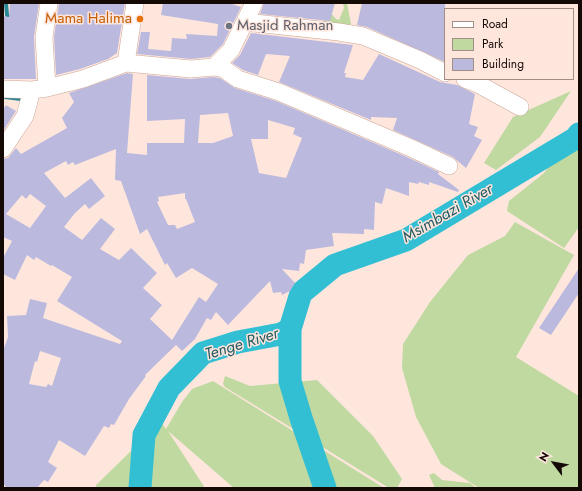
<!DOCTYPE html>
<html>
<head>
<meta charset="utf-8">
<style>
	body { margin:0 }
	#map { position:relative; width:582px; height:491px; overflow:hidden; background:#ffe6dd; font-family:Jost,sans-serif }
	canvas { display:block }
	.frame { position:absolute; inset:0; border:4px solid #150905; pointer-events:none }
	.legend { position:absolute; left:444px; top:8px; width:130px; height:72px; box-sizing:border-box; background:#ffe6dd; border:1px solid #a18e87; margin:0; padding:5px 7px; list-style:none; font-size:12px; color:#150905 }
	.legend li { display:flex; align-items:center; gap:8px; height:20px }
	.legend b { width:20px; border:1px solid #a18e87 }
	.north { position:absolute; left:534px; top:443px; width:40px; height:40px; -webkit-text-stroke:3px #ffe6dd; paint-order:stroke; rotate:302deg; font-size:11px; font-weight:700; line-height:16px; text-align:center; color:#150905 }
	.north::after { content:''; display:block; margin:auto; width:14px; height:18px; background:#150905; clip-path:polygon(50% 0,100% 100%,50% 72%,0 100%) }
</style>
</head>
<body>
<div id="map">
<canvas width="582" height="491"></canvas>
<div class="frame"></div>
<ul class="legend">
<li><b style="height:5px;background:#fff"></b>Road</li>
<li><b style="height:11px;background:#bfd9a1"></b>Park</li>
<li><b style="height:11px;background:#bbbade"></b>Building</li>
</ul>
<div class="north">N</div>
</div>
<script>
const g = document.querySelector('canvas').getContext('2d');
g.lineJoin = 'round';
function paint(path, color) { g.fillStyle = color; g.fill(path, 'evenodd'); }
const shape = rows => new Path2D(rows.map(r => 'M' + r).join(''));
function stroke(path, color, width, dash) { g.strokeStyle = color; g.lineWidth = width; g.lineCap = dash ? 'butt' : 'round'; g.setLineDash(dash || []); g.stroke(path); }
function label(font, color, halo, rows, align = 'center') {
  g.font = font + ' Jost,sans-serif'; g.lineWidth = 3; g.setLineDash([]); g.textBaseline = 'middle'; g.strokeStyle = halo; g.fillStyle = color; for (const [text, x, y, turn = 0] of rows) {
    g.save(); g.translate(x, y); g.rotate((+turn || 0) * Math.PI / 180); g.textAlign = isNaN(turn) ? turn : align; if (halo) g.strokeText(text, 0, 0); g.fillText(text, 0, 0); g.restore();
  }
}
paint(shape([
	[343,3,347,3,351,24,343,30,323,25,324,15,330,12,336,19,339,20,344,8],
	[571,91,540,137,496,170,484,163,513,117],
	[579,123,579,227,564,248,507,211,509,201,544,173],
	[515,222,574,255,516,357,579,396,579,488,479,488,441,464,416,417,402,368,403,344,430,302,468,255,505,236],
	[225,376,250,386,317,380,373,436,402,479,397,488,389,488,225,387,223,384],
	[213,381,384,488,234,488,168,431,205,488,96,488,96,485,161,422,166,429,182,402,192,389],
	[434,473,442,480,470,483,476,488,435,488,429,475]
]), '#bfd9a1');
stroke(shape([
	[6,3,7,15,12,20],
	[5,97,21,99]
]), '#298895', 4);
stroke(shape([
	[140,488,144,435,169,388,203,353,238,342,281,334,290,329],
	[325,488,301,418,290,381,290,329,301,293,335,265,406,240,576,138,579,134]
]), '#32bfd3', 23);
paint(shape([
	[10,3,39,3,34,37,36,79,3,79,3,16,9,17],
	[59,3,125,3,117,53,108,59,80,69,56,75,54,37],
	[163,3,229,3,241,7,223,44,210,57,191,59,137,54,141,32,150,32,148,49,171,51,172,38,187,39,186,34,217,36,218,24,161,15],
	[264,3,335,3,330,21,260,14],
	[362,3,445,3,445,62,367,27,357,25],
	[251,33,353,45,344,73,346,73,345,77,363,80,379,54,440,82,457,85,475,94,469,124,478,127,474,136,482,140,466,168,453,157,393,130,397,118,371,117,371,120,279,82,290,56,266,54,258,75,243,70,232,63,240,55],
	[127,73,133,74,127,153,147,155,147,143,184,143,185,119,147,121,147,75,190,79,213,77,220,78,235,88,276,101,407,157,439,172,438,174,459,190,458,192,429,182,429,185,419,182,418,184,409,182,409,196,386,188,382,204,375,202,374,230,364,229,364,234,332,233,334,246,306,250,304,264,300,263,299,271,282,269,295,283,290,291,282,295,281,292,273,293,270,281,228,325,216,312,211,320,207,318,195,339,182,351,176,345,145,375,146,376,129,399,114,425,111,424,109,428,104,426,85,456,59,440,48,462,57,468,48,482,44,480,37,488,7,488,3,484,3,351,8,337,7,316,26,315,30,299,47,303,43,318,120,344,122,341,57,301,72,277,52,265,51,266,36,257,34,260,27,255,15,280,3,274,3,258,12,241,3,237,3,159,8,158,16,148,21,154,67,128,62,118,74,102,69,93],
	[228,113,233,136,213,143,198,143,200,115],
	[268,120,295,128,293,134,302,138,286,178,259,173,251,139,268,139],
	[116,149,115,180,121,181,140,234,147,229,165,265,167,263,176,278,192,268,218,284,206,302,199,297,172,340,150,319,162,305,143,288,157,273,131,248,119,260,100,249,115,229,101,218,82,240,64,227,75,213,85,204,89,209,105,196,91,178,65,198,44,173,66,161,68,165,73,162,75,165],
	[185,193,185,199,186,199,195,222,177,229,175,225,168,225,157,202,159,201,158,197],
	[30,194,46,206,30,228,6,214,22,195,26,199],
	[40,351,61,358,52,386,48,384,46,387,29,384,35,361,37,362],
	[6,105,16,111,3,131,3,110],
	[579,268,579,293,551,335,539,328]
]), '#bbbade');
const minor = shape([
	[245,22,339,32,363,36,420,60,445,73],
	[126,63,191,69,214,67,231,50,254,3],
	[126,63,135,3],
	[214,67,224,69,238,79,279,92,411,148,449,166],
	[465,79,478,84,520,107],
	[47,88,44,37,49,3],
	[3,89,32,90,47,88,83,79,126,63],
	[3,149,25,116,32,90]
]);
stroke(minor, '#cba696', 18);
stroke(minor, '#fff', 17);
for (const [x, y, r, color] of [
	[140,19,4,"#e8710a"],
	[229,26,4,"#6b7280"]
]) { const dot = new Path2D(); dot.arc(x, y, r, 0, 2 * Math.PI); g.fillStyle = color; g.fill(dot); stroke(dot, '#ffe6dd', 1.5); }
label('15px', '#c56008', '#ffe6dd', [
	["Mama Halima",132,19]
], 'right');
label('15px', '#5b616d', '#ffe6dd', [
	["Masjid Rahman",237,26]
], 'left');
label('italic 16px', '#245b64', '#ffe6dd', [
	["Msimbazi River",448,214,-30],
	["Tenge River",242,345,-17]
]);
</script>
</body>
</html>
